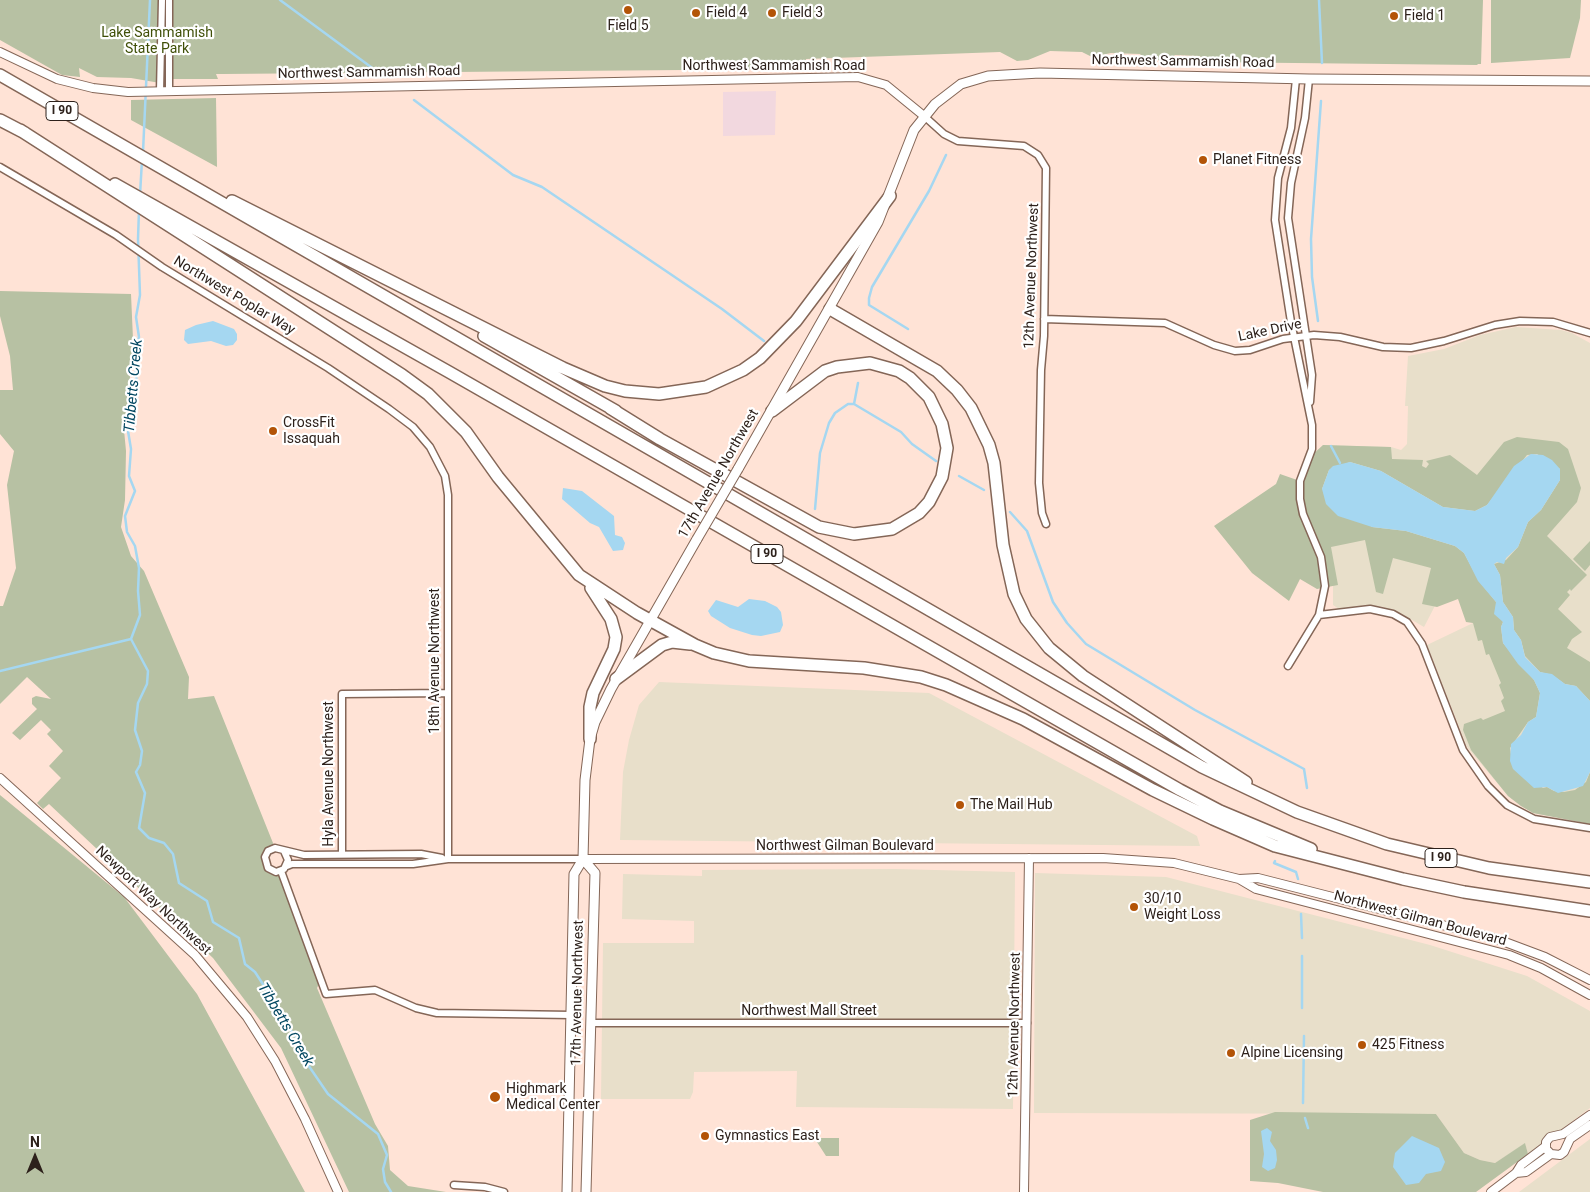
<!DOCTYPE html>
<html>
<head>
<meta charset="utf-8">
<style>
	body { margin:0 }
	#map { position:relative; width:1590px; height:1192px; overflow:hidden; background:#ffe3d6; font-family:Roboto,sans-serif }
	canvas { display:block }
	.north { position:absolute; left:10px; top:1132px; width:50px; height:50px; -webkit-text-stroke:4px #fff; paint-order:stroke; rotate:0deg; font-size:14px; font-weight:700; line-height:20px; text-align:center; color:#2d211b }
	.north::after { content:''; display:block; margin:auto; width:18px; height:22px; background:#2d211b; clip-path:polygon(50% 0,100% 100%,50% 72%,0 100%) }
</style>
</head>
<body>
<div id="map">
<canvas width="1590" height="1192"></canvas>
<div class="north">N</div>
</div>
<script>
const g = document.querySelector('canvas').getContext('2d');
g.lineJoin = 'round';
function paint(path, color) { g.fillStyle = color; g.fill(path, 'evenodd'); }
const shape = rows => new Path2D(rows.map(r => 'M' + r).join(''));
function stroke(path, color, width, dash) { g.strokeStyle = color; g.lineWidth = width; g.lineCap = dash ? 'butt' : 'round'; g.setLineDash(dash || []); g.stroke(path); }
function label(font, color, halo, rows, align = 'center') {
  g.font = font + ' Roboto,sans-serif'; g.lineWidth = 4.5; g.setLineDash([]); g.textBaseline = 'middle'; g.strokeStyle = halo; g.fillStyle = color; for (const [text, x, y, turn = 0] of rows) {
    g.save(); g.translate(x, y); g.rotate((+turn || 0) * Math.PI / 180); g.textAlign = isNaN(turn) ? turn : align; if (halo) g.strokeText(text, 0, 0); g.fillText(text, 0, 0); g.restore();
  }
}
paint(shape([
	[1516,327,1561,330,1572,333,1590,343,1590,824,1533,813,1521,806,1508,796,1467,747,1427,645,1473,623,1467,597,1438,600,1424,627,1400,613,1383,607,1368,605,1339,609,1333,605,1333,573,1311,481,1323,445,1391,447,1401,450,1407,444,1408,406,1405,406,1408,356,1444,349,1480,335],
	[659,682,929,693,1197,836,1200,846,620,840,623,772,629,740,639,705],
	[895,869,1015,872,1013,1109,796,1107,797,1071,694,1072,693,1092,690,1099,601,1099,603,943,694,943,694,921,622,919,623,874,702,876,702,870],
	[1035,873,1166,877,1430,945,1527,976,1590,1011,1590,1108,1528,1154,1525,1144,1495,1163,1480,1160,1464,1153,1436,1114,1034,1113],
	[1590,1139,1590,1192,1519,1192]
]), '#e8dfca');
paint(shape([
	[776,91,775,135,723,136,723,92]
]), '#f2d8df');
paint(shape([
	[0,0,1483,0,1481,64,1477,64,1478,65,1203,62,1200,56,1175,55,1164,64,1154,57,1145,60,1140,54,1111,53,1092,57,1082,52,1050,51,1028,60,1017,61,1000,52,806,59,805,63,798,69,223,74,216,74,218,79,171,79,169,82,160,83,131,78,97,77,79,68,80,77,62,75,0,40],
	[1491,0,1581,0,1580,18,1570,58,1491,63],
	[216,98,217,167,131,120,131,100],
	[0,291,131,294,133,339,128,402,124,430,126,451,125,500,121,527,131,556,144,571,189,677,188,699,214,696,275,848,271,849,265,864,278,871,321,979,317,988,375,1124,388,1146,390,1170,408,1186,446,1192,349,1192,281,1048,213,958,49,804,43,809,37,803,61,778,49,766,63,751,47,734,51,730,41,720,20,740,12,733,37,709,32,704,32,698,36,696,51,699,27,677,0,704,0,606,3,606,16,568,7,485,14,451,0,434,0,390,13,390,10,356,0,316],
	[1517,437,1559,442,1568,449,1581,488,1577,502,1547,536,1587,575,1571,591,1570,589,1567,592,1570,595,1558,609,1582,632,1572,639,1567,648,1590,662,1590,701,1576,686,1565,684,1552,675,1540,672,1525,656,1521,640,1514,630,1513,617,1503,602,1500,575,1494,564,1506,560,1518,547,1528,522,1541,510,1560,480,1560,469,1537,454,1527,455,1487,505,1475,511,1443,507,1381,471,1350,462,1329,470,1322,489,1372,527,1406,531,1455,546,1464,553,1479,581,1496,602,1496,609,1503,622,1501,627,1503,643,1534,680,1540,693,1536,717,1528,722,1510,748,1513,768,1543,788,1547,787,1554,791,1564,792,1575,790,1586,782,1590,772,1590,824,1533,813,1521,806,1508,796,1471,750,1463,730,1464,724,1481,718,1483,720,1505,711,1501,701,1504,698,1499,685,1501,683,1489,654,1486,655,1482,640,1478,641,1473,623,1466,622,1458,599,1437,607,1422,604,1431,568,1393,558,1383,594,1376,592,1365,540,1331,547,1338,585,1317,589,1300,579,1289,601,1252,573,1214,526,1276,484,1280,474,1300,481,1310,457,1323,445,1391,447,1392,459,1423,460,1422,466,1426,468,1429,464,1426,461,1450,455,1477,475,1504,442],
	[1590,541,1590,565,1585,571,1573,559],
	[0,795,124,897,197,994,305,1192,0,1192],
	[1275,1112,1436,1114,1464,1153,1480,1160,1495,1163,1525,1143,1528,1154,1476,1192,1323,1192,1278,1183,1250,1181,1250,1120],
	[817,1138,839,1138,839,1156,826,1156,817,1142]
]), '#b7c1a3');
paint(shape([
	[213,321,234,329,237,334,237,340,233,345,226,346,211,341,188,344,184,340,185,330,196,325],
	[1531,454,1543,455,1552,460,1560,469,1560,480,1541,510,1528,522,1518,547,1506,558,1504,564,1497,562,1494,564,1500,575,1503,602,1513,617,1514,630,1521,640,1525,657,1540,672,1552,674,1565,684,1576,686,1590,701,1590,772,1583,786,1558,793,1547,787,1534,788,1513,769,1510,761,1511,744,1521,735,1528,722,1536,717,1540,693,1534,680,1518,664,1503,643,1501,627,1503,622,1494,614,1496,602,1478,581,1464,553,1455,546,1406,531,1372,527,1338,516,1326,504,1322,489,1329,470,1333,466,1350,462,1381,471,1443,507,1475,511,1487,505,1514,466],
	[563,488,582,491,614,516,615,535,622,537,625,543,623,550,613,551,599,527,590,523,562,499],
	[749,599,765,601,777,607,781,612,783,625,780,632,761,636,752,635,730,628,711,616,708,611,716,600,738,607],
	[1267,1128,1272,1132,1270,1141,1276,1150,1277,1160,1275,1168,1268,1171,1262,1167,1264,1154,1261,1131],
	[1412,1136,1439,1148,1445,1162,1441,1171,1426,1174,1419,1183,1406,1185,1393,1167,1395,1153]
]), '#a5d7f1');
stroke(shape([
	[280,0,375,70],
	[1319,0,1322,63],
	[414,100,513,175,542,187,722,309,764,341],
	[143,152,150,0],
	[140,195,142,160],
	[139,210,138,239,140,295,136,317,139,337,134,357,137,386,128,431,131,449,129,476,135,491,125,516,127,532,135,546,139,568,138,591,140,615,131,639,148,671,147,684,138,703,135,730,142,751,140,765,136,772,145,793,139,828,149,838,164,843,173,854,179,883,207,901,213,922,239,938,245,964,255,972,268,992,280,1016,296,1037,304,1059,328,1094,378,1134,387,1155,383,1169,385,1182,391,1192],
	[1318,321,1312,277,1311,239,1321,101],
	[908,329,869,305,869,298,872,287,929,191,946,155],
	[854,404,858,383],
	[1331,446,1340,463],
	[959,476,984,490],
	[815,509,820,453,829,423,835,413,848,404,854,404,901,432,912,444,936,461],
	[1010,512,1027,531,1053,602,1067,623,1086,644,1195,710,1304,769,1307,788],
	[0,671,131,639],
	[1275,861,1274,863,1296,872,1298,879],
	[1301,914,1302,938],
	[1302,956,1302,1008],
	[1303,1103,1304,1036],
	[1305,1118,1308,1128]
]), '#a5d7f1', 2.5);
const minor = shape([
	[1309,79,1305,118,1291,183,1288,218,1312,375,1310,402],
	[160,91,162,0],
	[169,91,169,0],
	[924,116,944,134,958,141,1024,146,1038,155,1046,168,1044,336,1041,370,1039,483,1042,513,1046,524],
	[0,167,116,235,162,267,328,368,389,409,413,427,430,447,445,476,448,495,448,859],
	[1044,319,1165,323,1214,345,1235,351,1250,350,1283,339,1314,335,1340,337,1383,347,1411,348,1444,341,1495,325,1520,321,1553,322,1590,333],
	[1319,615,1370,609,1393,614,1407,622,1422,644,1463,750,1488,786,1507,805,1534,819,1590,828],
	[1288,666,1319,615,1325,586,1321,557,1303,514,1300,499,1300,481,1312,449,1312,425,1291,322,1275,220,1278,178,1291,128,1296,79],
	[284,851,288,860,284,869,276,872,268,868,265,857,268,851,275,848,304,855,421,854,442,858],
	[342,854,342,694,448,693],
	[287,866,292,864,413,864,448,859,583,859],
	[281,871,326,994,375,990,416,1008,437,1013,572,1015],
	[591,1023,1027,1023],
	[454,1185,485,1187,504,1192]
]);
const tertiary = shape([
	[0,52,57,79,93,88,128,92,858,77,886,85,924,116],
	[0,778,195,955,247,1017,275,1061,305,1119,338,1192],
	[583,859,1103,858,1174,863,1239,879,1256,889,1509,955,1541,968,1590,995],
	[1239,879,1258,878,1497,939,1545,957,1590,980],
	[1590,1115,1563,1134,1550,1137,1546,1142,1546,1149,1551,1154,1560,1155,1564,1152,1570,1139,1590,1125],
	[1516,1173,1526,1172,1551,1154],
	[1024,1192,1029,858],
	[1491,1192,1516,1173,1521,1165,1546,1146]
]);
const secondary = shape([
	[738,469,878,222,914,130,935,104,961,84,988,76,1040,73,1309,79,1590,81],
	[583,859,595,873,586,1192],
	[567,1192,574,874,583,859,585,780,590,739,595,722,611,689,697,539]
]);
const motorway = shape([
	[0,75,1202,767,1297,812,1387,844,1489,868,1590,882],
	[0,120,25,133],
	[20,130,402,375,428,394,466,432,498,477,579,575,637,613,695,645,714,653,749,661,864,668,921,677,946,685,1023,719,1153,790,1213,819,1275,846,1403,879,1464,892,1590,911],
	[115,184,449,372,1180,790,1220,811,1311,849],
	[232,201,563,368,605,386,625,391,659,394,706,387,743,370,760,358,796,321,890,196],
	[830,309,937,371,957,390,971,408,989,445,994,463,1003,545,1014,594,1026,619,1049,648,1083,676,1246,782],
	[484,336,616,411],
	[610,408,660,439,819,527,854,534,892,529,919,513,929,502,942,477,947,448,942,424,929,397,910,378,899,371,870,363,837,367,825,371,772,411],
	[616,679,662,645,672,642,690,644],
	[590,739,590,707,593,693,614,649,616,637,611,619,591,588]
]);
stroke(minor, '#846657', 9);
stroke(tertiary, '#846657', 10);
stroke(secondary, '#846657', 11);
stroke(motorway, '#846657', 14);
stroke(minor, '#fff', 6);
stroke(tertiary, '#fff', 8);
stroke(secondary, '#fff', 9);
stroke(motorway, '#fff', 11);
const secondaryBridge = shape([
	[697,539,738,469]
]);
stroke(secondaryBridge, '#846657', 11, []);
stroke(secondaryBridge, '#fff', 9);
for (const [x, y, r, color] of [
	[628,10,5,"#b35407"],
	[696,13,5,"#b35407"],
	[772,13,5,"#b35407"],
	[1394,16,5,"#b35407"],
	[1203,160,5,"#b35407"],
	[273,431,5,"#b35407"],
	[960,805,5,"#b35407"],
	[1134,907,5,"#b35407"],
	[1362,1045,5,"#b35407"],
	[1231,1053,5,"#b35407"],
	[495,1097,6,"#b35407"],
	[705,1136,5,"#b35407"]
]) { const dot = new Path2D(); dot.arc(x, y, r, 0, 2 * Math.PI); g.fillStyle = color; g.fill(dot); stroke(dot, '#fff', 2); }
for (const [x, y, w] of [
	[62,111,32],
	[767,554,32],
	[1441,858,32]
]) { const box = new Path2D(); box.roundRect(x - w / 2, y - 9.5, w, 19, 4); g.fillStyle = '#fff'; g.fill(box); stroke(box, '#2d211b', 1); }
label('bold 12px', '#2d211b', null, [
	["I 90",62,111],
	["I 90",767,554],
	["I 90",1441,858]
]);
label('14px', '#2d211b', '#fff', [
	["Field 4",706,13],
	["Field 3",782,13],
	["Field 1",1404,16],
	["Field 5",628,26,"center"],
	["Planet Fitness",1213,160],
	["CrossFit",283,423],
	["Issaquah",283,439],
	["The Mail Hub",970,805],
	["30/10",1144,899],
	["Weight Loss",1144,915],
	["425 Fitness",1372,1045],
	["Alpine Licensing",1241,1053],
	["Highmark",506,1089],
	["Medical Center",506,1105],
	["Gymnastics East",715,1136]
], 'left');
label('14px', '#3f4f07', '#fff', [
	["Lake Sammamish",157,33],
	["State Park",157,49]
]);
label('14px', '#2d211b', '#fff', [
	["Northwest Sammamish Road",1183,62,1],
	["Northwest Sammamish Road",774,66],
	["Northwest Sammamish Road",369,73,-1],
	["12th Avenue Northwest",1032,276,-88],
	["Northwest Poplar Way",234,296,31],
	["Lake Drive",1270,331,-12],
	["17th Avenue Northwest",719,474,-60],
	["18th Avenue Northwest",435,661,-90],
	["Hyla Avenue Northwest",329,774,-90],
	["Northwest Gilman Boulevard",845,846],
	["Newport Way Northwest",153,901,43],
	["Northwest Gilman Boulevard",1420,919,15],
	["17th Avenue Northwest",578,993,-89],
	["Northwest Mall Street",809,1011],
	["12th Avenue Northwest",1015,1025,-89]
]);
label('italic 15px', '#024761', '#fff', [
	["Tibbetts Creek",134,386,-85],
	["Tibbetts Creek",285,1025,59]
]);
</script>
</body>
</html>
